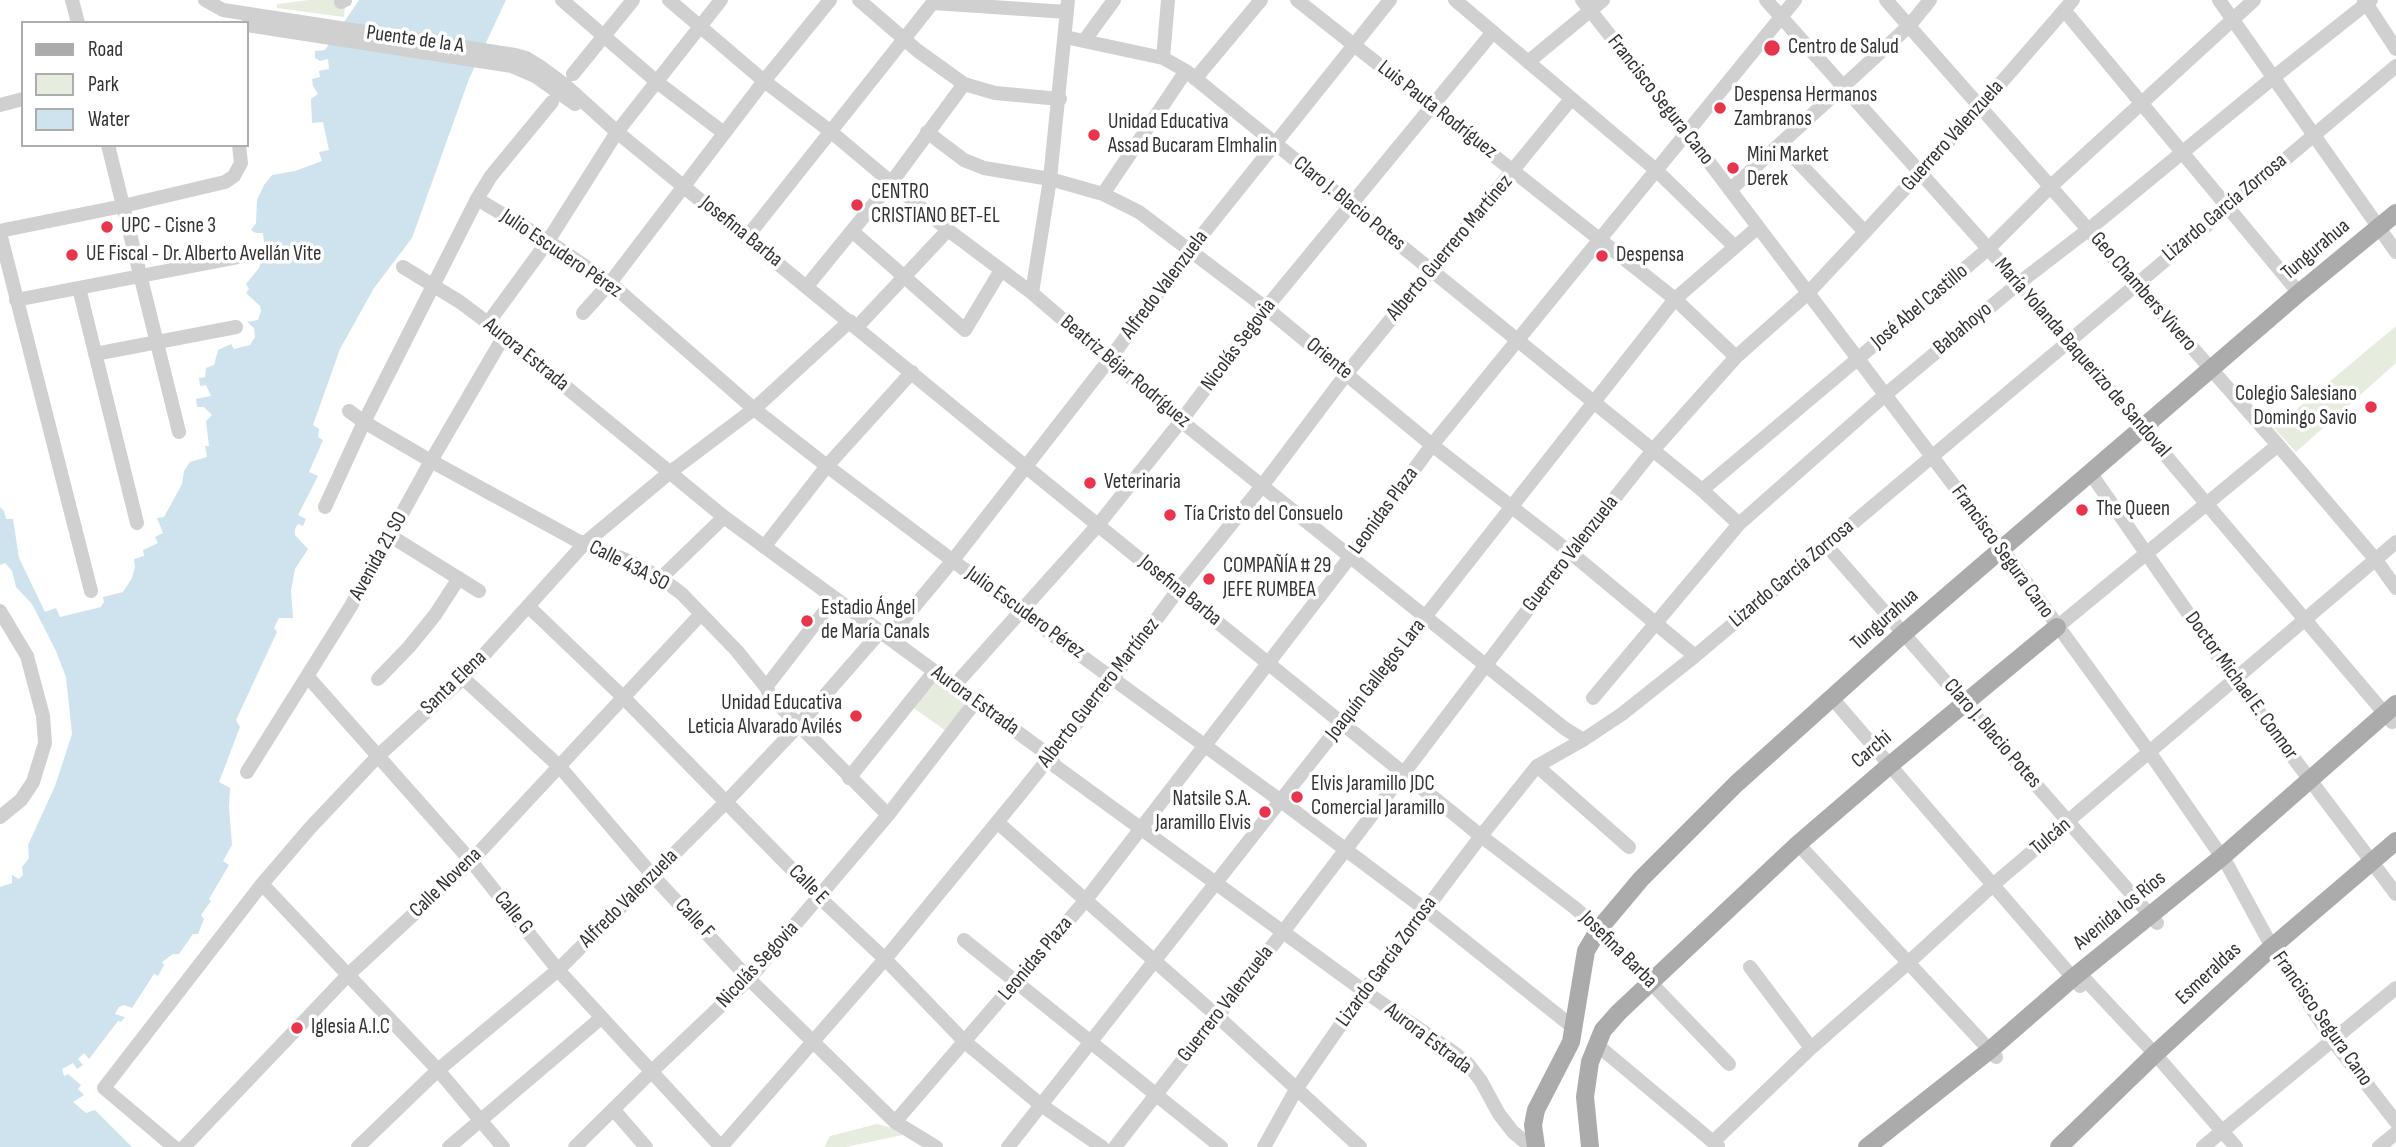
<!DOCTYPE html>
<html>
<head>
<meta charset="utf-8">
<style>
	body { margin:0 }
	#map { position:relative; width:2396px; height:1147px; overflow:hidden; background:#fff; font-family:"Sofia Sans Condensed",sans-serif }
	canvas { display:block }
	.legend { position:absolute; left:21px; top:21px; width:228px; height:126px; box-sizing:border-box; background:#fff; border:2px solid #adadad; margin:0; padding:9px 12px; list-style:none; font-size:21px; color:#333 }
	.legend li { display:flex; align-items:center; gap:14px; height:35px }
	.legend b { width:35px; border:2px solid #adadad }
</style>
</head>
<body>
<div id="map">
<canvas width="2396" height="1147"></canvas>
<ul class="legend">
<li><b style="height:9px;background:#ababab"></b>Road</li>
<li><b style="height:19px;background:#e6ecde"></b>Park</li>
<li><b style="height:19px;background:#cee3ee"></b>Water</li>
</ul>
</div>
<script>
const g = document.querySelector('canvas').getContext('2d');
g.lineJoin = 'round';
function paint(path, color) { g.fillStyle = color; g.fill(path, 'evenodd'); }
const shape = rows => new Path2D(rows.map(r => 'M' + r).join(''));
function stroke(path, color, width, dash) { g.strokeStyle = color; g.lineWidth = width; g.lineCap = dash ? 'butt' : 'round'; g.setLineDash(dash || []); g.stroke(path); }
function label(font, color, halo, rows, align = 'center') {
  g.font = font + ' "Sofia Sans Condensed",sans-serif'; g.lineWidth = 7; g.setLineDash([]); g.textBaseline = 'middle'; g.strokeStyle = halo; g.fillStyle = color; for (const [text, x, y, turn = 0] of rows) {
    g.save(); g.translate(x, y); g.rotate((+turn || 0) * Math.PI / 180); g.textAlign = isNaN(turn) ? turn : align; if (halo) g.strokeText(text, 0, 0); g.fillText(text, 0, 0); g.restore();
  }
}
paint(shape([
	[309,0,352,0,351,6,345,6,344,17,277,8,277,4],
	[2396,326,2396,363,2296,452,2274,428],
	[933,678,967,701,946,731,911,706],
	[877,1124,912,1133,846,1147,824,1147,830,1136]
]), '#e6ecde');
paint(shape([
	[359,0,506,0,469,79,412,238,374,288,340,349,313,425,319,429,318,437,323,440,309,472,318,476,298,515,306,519,303,526,298,524,295,529,295,535,308,549,295,569,291,591,293,618,279,618,274,628,277,632,236,720,240,727,219,782,230,788,229,807,232,845,223,861,229,865,209,899,211,901,201,915,204,919,198,934,193,934,179,954,173,954,162,962,164,965,158,976,154,974,132,1008,124,1005,119,1007,115,1014,125,1017,121,1022,118,1021,89,1059,84,1053,78,1059,83,1065,77,1069,73,1063,62,1069,64,1076,68,1074,81,1085,78,1089,84,1095,73,1102,86,1113,95,1110,132,1147,0,1147,0,887,12,883,12,875,19,879,23,875,22,867,29,858,28,845,55,786,72,734,66,677,56,651,32,604,16,587,12,571,5,563,0,565,0,507,4,511,6,519,13,519,19,558,45,612,56,608,60,617,101,607,104,602,103,597,123,592,132,578,135,567,134,559,144,556,143,550,158,543,155,537,163,533,157,518,164,517,182,484,184,471,190,462,207,457,205,446,209,446,206,421,212,415,204,407,197,407,196,399,211,396,206,385,200,386,199,378,205,377,206,368,214,365,218,350,231,344,234,349,250,345,255,337,254,328,247,322,258,320,261,311,260,306,246,293,249,289,246,284,259,268,265,251,263,233,256,233,251,230,256,223,257,200,264,185,272,175,295,171,322,161,319,152,329,150,323,122,312,123,311,99,318,94,313,86,312,79,320,77,319,71,329,69,328,59,320,61,315,58,315,51,325,50]
]), '#cee3ee');
stroke(shape([
	[72,0,78,23],
	[205,0,223,10,515,55,526,58,539,66,565,85,617,132,1025,466,1481,836,1575,908,1599,929,1729,1064],
	[562,0,657,82,724,133],
	[669,0,764,81,830,131,948,230,1032,293,1181,421,1564,728,1583,740],
	[859,0,918,51,964,84,995,93,1060,99],
	[1297,0,1675,299,1736,357],
	[1455,0,1656,170,1734,246],
	[1582,0,1687,133,2002,549,2150,753,2228,866,2272,947,2333,1041,2396,1122],
	[1766,0,2019,283,2392,722],
	[1886,0,2278,445,2376,560,2396,588],
	[2219,0,2396,252],
	[2364,0,2396,49],
	[341,2,345,0],
	[933,3,1067,12],
	[2064,10,2299,293],
	[247,25,512,66,535,76,575,104],
	[1065,37,1163,58,1186,71,1702,490,1739,524],
	[1084,41,1114,0],
	[1163,58,1168,0],
	[1528,62,1603,0],
	[573,74,633,0],
	[1195,79,1261,0],
	[0,105,23,99],
	[927,132,964,160,984,168,1050,179,1103,194,1139,212,1266,308,1432,445,1571,553,1695,656],
	[1781,144,1865,232],
	[108,145,179,432],
	[1730,190,1909,26,1930,0],
	[1103,194,1186,71],
	[477,199,548,241,610,283,754,409,827,466,1021,612,1281,801,1426,910,1574,1028],
	[0,231,123,206,225,182,234,176,241,163,239,145],
	[852,231,965,330,1001,270],
	[0,233,91,591],
	[747,237,935,0],
	[403,267,460,302,488,323,724,517,1050,756,1055,766,1364,991,1453,1052,1468,1064,1481,1081,1499,1114,1513,1132,1531,1147],
	[807,286,891,183,964,84],
	[79,288,137,523],
	[1032,293,1050,179,1068,0],
	[16,300,244,256],
	[583,313,610,283,764,81,830,0],
	[488,323,548,241,617,132,721,0],
	[857,327,948,230],
	[95,354,236,327],
	[349,411,364,422,431,461,576,540,631,562,661,578,682,594,737,651,766,687,771,697,888,815],
	[2091,474,2234,679,2396,894],
	[1702,490,1988,249,2050,187,2254,0],
	[325,507,364,422,477,199,491,176,552,102],
	[389,535,479,591],
	[1826,545,2157,923],
	[764,547,827,466,912,372],
	[661,578,724,517],
	[528,606,624,698,820,898,885,959,965,1042,1041,1105,1102,1147],
	[0,611,27,656,43,716,45,743,33,782,21,800,0,817],
	[2057,627,2278,445],
	[889,637,953,560,1109,360,1190,250,1390,0],
	[308,677,471,861,558,970,721,1147],
	[463,678,560,767,653,876,749,979,895,1122,936,1147],
	[378,679,409,647,435,615,459,578],
	[954,686,1098,525,1181,421,1266,308,1493,32],
	[766,687,835,598],
	[1593,698,1739,524,1885,395,2019,283,2088,230,2274,77,2371,0],
	[1832,698,2080,986],
	[1537,766,1629,847],
	[247,772,351,606,431,461,504,336],
	[849,778,934,672],
	[997,822,1216,1015,1360,1147],
	[1798,844,1996,1057],
	[262,884,438,1070,503,1147],
	[964,940,1221,1147],
	[1750,967,1811,1048],
	[2079,973,2155,1054,2236,1147],
	[1596,1044,1718,1146],
	[613,1109,646,1147],
	[895,1122,1085,901,1350,557,1432,445,1795,0],
	[1714,1141,1811,1048,1908,963,1994,884,2396,542],
	[174,1147,104,1088,262,884,310,828,378,756,463,678,585,543,669,473,754,409,850,321],
	[184,1147,348,975,471,861,701,614],
	[358,1147,438,1070,558,970,726,802,798,726,881,631],
	[449,1147,601,1018],
	[575,1147,651,1072,749,979,888,815,976,701],
	[721,1147,885,959,1021,793,1113,678,1178,590,1262,486,1347,373,1571,99],
	[1008,1147,1675,299,1758,227],
	[1115,1147,1283,932,1571,553,1653,450,1736,357,1808,293,1865,232,1980,107,2073,0],
	[1264,1147,1297,1088,1364,991,1481,836,1537,766,1583,740,1622,714,1695,656,2396,66],
	[2203,1147,2396,988],
	[2379,1147,2396,1133]
]), '#d0d0d0', 14);
stroke(shape([
	[1536,1147,1533,1125,1536,1110,1571,1042,1586,951,1599,929,1641,879,1736,784,1904,633,2299,293,2396,213],
	[1590,1147,1585,1097,1590,1062,1603,1030,1619,1012,1798,844,1890,765,2057,627],
	[1867,1147,1990,1050,2074,977,2222,857,2396,704],
	[2059,1147,2155,1054,2272,947,2396,841]
]), '#ababab', 18);
for (const [x, y, r, color] of [
	[1772,48,9,"#e9354b"],
	[1720,108,7,"#e9354b"],
	[1094,135,7,"#e9354b"],
	[1733,168,7,"#e9354b"],
	[857,205,7,"#e9354b"],
	[107,227,7,"#e9354b"],
	[72,255,7,"#e9354b"],
	[1602,256,7,"#e9354b"],
	[2371,407,7,"#e9354b"],
	[1090,483,7,"#e9354b"],
	[2082,510,7,"#e9354b"],
	[1170,515,7,"#e9354b"],
	[1209,579,7,"#e9354b"],
	[807,621,7,"#e9354b"],
	[856,716,7,"#e9354b"],
	[1297,797,7,"#e9354b"],
	[1265,812,7,"#e9354b"],
	[297,1028,7,"#e9354b"]
]) { const dot = new Path2D(); dot.arc(x, y, r, 0, 2 * Math.PI); g.fillStyle = color; g.fill(dot); stroke(dot, '#fff', 2.5); }
label('21px', '#333', '#fff', [
	["Puente de la A",415,40,8],
	["Francisco Segura Cano",1660,100,52],
	["Luis Pauta Rodríguez",1437,110,38],
	["Guerrero Valenzuela",1953,136,-48],
	["Claro J. Blacio Potes",1349,204,39],
	["Lizardo García Zorrosa",2225,208,-40],
	["Josefina Barba",741,232,39],
	["Alberto Guerrero Martínez",1450,248,-50],
	["Tungurahua",2316,250,-40],
	["Julio Escudero Pérez",561,254,34],
	["Alfredo Valenzuela",1165,285,-53],
	["Geo Chambers Vivero",2143,292,49],
	["José Abel Castillo",1920,307,-40],
	["Babahoyo",1963,329,-40],
	["Nicolás Segovia",1239,345,-53],
	["Aurora Estrada",526,355,39],
	["María Yolanda Baquerizo de Sandoval",2082,358,49],
	["Oriente",1329,359,39],
	["Beatriz Béjar Rodríguez",1125,372,40],
	["Leonidas Plaza",1384,511,-54],
	["Francisco Segura Cano",2002,552,54],
	["Guerrero Valenzuela",1571,554,-52],
	["Avenida 21 SO",379,556,-61],
	["Calle 43A SO",629,566,27],
	["Lizardo García Zorrosa",1792,574,-40],
	["Josefina Barba",1180,591,39],
	["Julio Escudero Pérez",1025,613,36],
	["Tungurahua",1885,620,-41],
	["Joaquín Gallegos Lara",1376,680,-52],
	["Santa Elena",454,683,-44],
	["Doctor Michael E. Connor",2241,686,54],
	["Alberto Guerrero Martínez",1099,693,-52],
	["Aurora Estrada",975,701,36],
	["Claro J. Blacio Potes",1992,734,49],
	["Carchi",1872,750,-40],
	["Tulcán",2051,837,-40],
	["Calle Novena",446,883,-44],
	["Calle E",808,885,45],
	["Alfredo Valenzuela",629,899,-45],
	["Avenida los Ríos",2120,911,-39],
	["Calle G",513,913,51],
	["Calle F",694,919,47],
	["Josefina Barba",1618,950,45],
	["Leonidas Plaza",1036,959,-50],
	["Lizardo García Zorrosa",1387,962,-54],
	["Nicolás Segovia",758,965,-47],
	["Esmeraldas",2209,974,-43],
	["Guerrero Valenzuela",1226,1004,-52],
	["Francisco Segura Cano",2322,1019,55],
	["Aurora Estrada",1428,1039,37]
]);
label('21px', '#333', '#fff', [
	["Centro de Salud",1788,48],
	["Despensa Hermanos",1734,96],
	["Zambranos",1734,120],
	["Unidad Educativa",1108,123],
	["Assad Bucaram Elmhalin",1108,147],
	["Mini Market",1747,156],
	["Derek",1747,180],
	["CENTRO",871,193],
	["CRISTIANO BET-EL",871,217],
	["UPC - Cisne 3",121,227],
	["UE Fiscal - Dr. Alberto Avellán Vite",86,255],
	["Despensa",1616,256],
	["Colegio Salesiano",2357,395,"right"],
	["Domingo Savio",2357,419,"right"],
	["Veterinaria",1104,483],
	["The Queen",2096,510],
	["Tía Cristo del Consuelo",1184,515],
	["COMPAÑÍA # 29",1223,567],
	["JEFE RUMBEA",1223,591],
	["Estadio Ángel",821,609],
	["de María Canals",821,633],
	["Unidad Educativa",842,704,"right"],
	["Leticia Alvarado Avilés",842,728,"right"],
	["Elvis Jaramillo JDC",1311,785],
	["Comercial Jaramillo",1311,809],
	["Natsile S.A.",1251,800,"right"],
	["Jaramillo Elvis",1251,824,"right"],
	["Iglesia A.I.C",311,1028]
], 'left');
</script>
</body>
</html>
